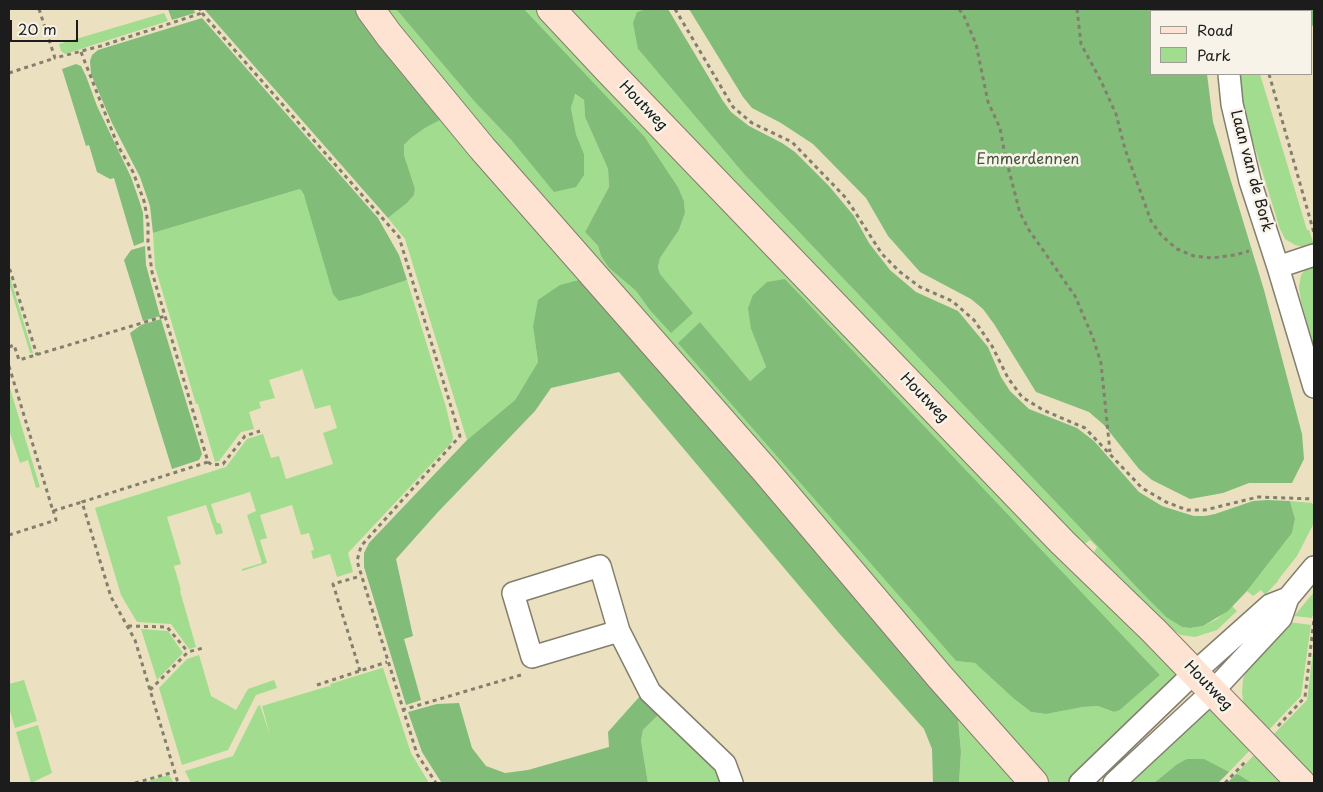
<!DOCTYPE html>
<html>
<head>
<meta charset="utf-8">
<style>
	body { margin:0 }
	#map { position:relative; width:1323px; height:792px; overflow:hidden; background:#ebe1c0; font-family:"Playpen Sans",sans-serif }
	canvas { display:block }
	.frame { position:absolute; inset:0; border:10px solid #1c1c1c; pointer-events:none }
	.legend { position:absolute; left:1150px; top:10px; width:162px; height:65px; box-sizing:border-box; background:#f7f3e8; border:1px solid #9f9d96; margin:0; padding:6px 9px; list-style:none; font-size:15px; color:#1c1c1c }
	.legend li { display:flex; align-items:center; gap:10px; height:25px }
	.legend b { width:25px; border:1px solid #9f9d96 }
	.scale { position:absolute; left:10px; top:20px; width:68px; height:22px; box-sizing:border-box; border:2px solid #1c1c1c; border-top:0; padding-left:6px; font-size:15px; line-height:18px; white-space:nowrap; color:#1c1c1c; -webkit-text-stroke:4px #f7f3e8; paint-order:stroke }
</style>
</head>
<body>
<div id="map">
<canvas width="1323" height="792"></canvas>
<div class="frame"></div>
<ul class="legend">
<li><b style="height:6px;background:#fee3d2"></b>Road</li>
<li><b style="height:14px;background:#a2dc8e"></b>Park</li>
</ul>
<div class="scale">20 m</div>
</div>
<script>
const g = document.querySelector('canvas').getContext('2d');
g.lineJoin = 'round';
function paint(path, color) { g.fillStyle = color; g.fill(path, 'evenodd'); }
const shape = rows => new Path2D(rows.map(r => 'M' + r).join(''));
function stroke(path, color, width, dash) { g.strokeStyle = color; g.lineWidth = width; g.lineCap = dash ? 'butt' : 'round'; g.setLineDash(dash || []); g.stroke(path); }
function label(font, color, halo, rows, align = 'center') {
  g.font = font + ' "Playpen Sans",sans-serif'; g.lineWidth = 5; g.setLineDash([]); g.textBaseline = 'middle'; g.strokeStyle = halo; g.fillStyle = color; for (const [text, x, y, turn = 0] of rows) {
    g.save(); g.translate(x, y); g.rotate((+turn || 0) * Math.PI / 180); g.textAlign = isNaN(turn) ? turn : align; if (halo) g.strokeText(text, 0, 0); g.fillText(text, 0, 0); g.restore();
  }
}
paint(shape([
	[384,9,396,9,474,101,513,142,584,154,576,134,571,108,574,94,584,100,585,117,608,169,609,187,585,232,598,246,601,256,609,268,636,291,649,309,693,313,660,274,658,267,660,258,679,230,685,213,684,201,678,187,644,136,524,9,536,9,1176,669,1175,677,1172,685,1069,783,1043,783,917,635,885,590,502,152],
	[785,279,1160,675,1120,710,1114,712,1098,706,1083,707,1046,714,1031,712,1013,698,975,663,956,661,679,343,700,322,750,381,766,367,751,329],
	[566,9,646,9,637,12,638,49,744,174,1145,596,1166,617,1182,627,1190,628,1203,626,1217,619,1232,606,1237,611,1217,630,1195,637,1181,635,1165,625,1094,552,1097,547,1090,540,1082,546],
	[164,13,168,21,65,54,61,51,59,44],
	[1239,74,1260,74,1307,230,1309,230,1314,245,1303,247,1295,245,1285,239,1280,229,1250,132,1242,98],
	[444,118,583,279,533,327,538,362,515,400,467,440,405,239,388,218,407,203,414,195,415,189,404,155,404,145,411,138,425,128],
	[300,189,362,295,407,280,446,407,453,437,452,442,348,553,353,572,337,577,330,554,313,559,311,551,314,550,309,533,301,535,292,505,260,515,267,538,260,540,267,563,242,571,242,569,262,563,247,515,256,511,250,492,211,504,217,523,220,523,223,533,216,535,206,505,167,517,181,564,174,566,181,590,180,591,196,647,189,649,171,624,137,622,121,595,95,508,226,467,247,439,263,434,271,458,279,456,286,479,333,464,323,433,337,428,330,405,315,409,302,368,301,370,269,380,275,398,259,402,261,408,249,412,254,429,241,432,219,461,215,462,198,404,196,404,155,267,153,233],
	[1314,264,1314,346,1301,301,1299,287,1301,275,1305,270],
	[9,274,33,353,30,353,9,283],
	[9,385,40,487,36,488,28,460,20,463,9,430],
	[1290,501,1312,503,1314,506,1314,523,1297,556,1278,580,1278,581,1265,595,1261,590,1253,596,1247,591,1292,533,1295,519],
	[1314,592,1314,611,1312,618,1294,616],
	[1289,622,1311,625,1301,696,1264,735,1244,708,1242,692,1243,679,1248,667],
	[141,629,168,631,183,653,157,680],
	[1314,644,1314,783,1268,740,1307,700],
	[199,655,211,696,236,710,248,689,274,680,277,688,256,695,228,750,182,765,159,688,187,659],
	[382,668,383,668,411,753,429,783,191,783,185,771,233,756,258,706,260,705,270,735,262,706,329,686,331,688,330,684],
	[24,680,37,721,15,728,9,708,9,684],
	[957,706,1024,783,959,783,961,752],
	[1207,711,1212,711,1254,746,1229,772,1176,765,1154,783,1128,783,1201,714],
	[659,714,712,765,721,783,648,783,641,741,643,730],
	[38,725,52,773,31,783,16,732],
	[1258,751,1289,783,1252,783,1236,774],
	[169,775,174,783,142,783]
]), '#a2dc8e');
paint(shape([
	[168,9,194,9,195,13,172,20],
	[204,9,356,9,444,118,425,128,411,138,404,145,404,155,415,189,414,195,407,203,388,218],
	[396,9,524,9,644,136,678,187,684,201,685,213,679,230,660,258,658,267,660,274,693,313,671,333,649,309,636,291,609,268,601,256,598,246,585,232,609,187,608,169,585,117,584,100,575,94,571,108,576,134,584,154,584,175,576,187,554,192,513,142,474,101],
	[646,9,668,9,723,101,731,112,749,126,782,143,795,152,829,186,854,216,869,243,890,270,916,292,958,311,988,347,1001,377,1010,391,1029,409,1077,428,1094,441,1139,492,1162,506,1184,513,1194,516,1205,516,1215,514,1253,501,1267,500,1290,501,1295,519,1292,533,1247,591,1228,611,1203,626,1190,628,1182,627,1166,617,1145,596,744,174,638,49,633,23,637,12],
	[689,9,1218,9,1217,11,1152,11,1152,74,1207,74,1213,122,1264,290,1302,434,1304,459,1292,483,1249,483,1223,493,1190,499,1152,480,1139,469,1104,425,1089,412,1036,392,994,324,983,309,971,299,920,272,888,236,866,198,813,144,781,123,752,108,743,97],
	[1281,9,1314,9,1314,25,1312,26,1312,11,1279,11],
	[202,18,378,218,399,255,407,280,362,295,339,301,333,294,304,195,300,189,153,233,150,206,140,177,112,123,91,74,90,61,92,55,98,50],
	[76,64,81,66,86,76,97,106,131,177,140,203,143,213,144,242,134,246,114,178,110,179,97,172,89,145,86,146,62,69],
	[145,246,146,265,160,316,143,321,124,260,131,250],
	[583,279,957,706,961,752,959,783,933,783,932,749,924,729,838,632,619,372,551,388,535,411,438,512,396,559,413,636,404,639,421,700,406,705,364,567,364,553,369,543,467,440,515,400,538,362,533,327,538,300,560,285],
	[785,279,1160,675,1120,710,1114,712,1098,706,1083,707,1046,714,1031,712,1013,698,975,663,956,661,678,343,700,322,750,381,766,367,751,329,748,308,753,295,767,282],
	[161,319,202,454,199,460,172,469,130,333,141,325],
	[640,696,659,714,643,730,641,741,648,783,445,783,441,782,422,752,408,712,437,704,459,703,472,748,486,766,505,773,528,770,609,747,608,732],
	[1187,759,1204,759,1229,772,1218,783,1154,783,1176,765],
	[1236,774,1239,775,1252,783,1227,783]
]), '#81bc79');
const street = shape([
	[1239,11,1240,9],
	[1229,74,1232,104,1250,181,1278,267,1314,387],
	[1278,267,1314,255],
	[619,631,532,657,513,593,600,566,619,631,650,692,725,764,732,783],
	[1080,783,1195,672,1270,605,1288,598],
	[1114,783,1213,691,1281,618,1288,598,1314,567]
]);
const secondary = shape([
	[370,9,389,35,482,148,764,469,940,677,1034,783],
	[551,9,609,71,1062,542,1154,631,1301,783]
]);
stroke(street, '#847e6e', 24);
stroke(secondary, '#847e6e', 30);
stroke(shape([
	[39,9,55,58,101,46,202,13,200,9],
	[675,9,733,107,752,123,792,142,846,198,882,254,900,272,920,287,952,301,974,320,992,346,1008,378,1022,397,1043,410,1085,428,1142,488,1166,502,1187,510,1205,510,1258,497,1314,499],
	[959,9,964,16,976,44,988,102,1000,128,1005,155,1020,213,1029,230,1075,296,1093,338,1101,363,1110,452],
	[1077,9,1081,44,1101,81,1116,114,1125,149,1151,221,1161,235,1177,249,1194,256,1212,258,1235,255,1249,251],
	[202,13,399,237,460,436,361,546,357,561,417,754,436,783],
	[81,52,118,146,133,172,144,201,148,222,148,242,152,272,208,462,82,502,111,597,135,640,178,783],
	[9,73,55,58],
	[1269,74,1314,233],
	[9,271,10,270,37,355],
	[9,347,14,345,19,360,165,316],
	[9,366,53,511,82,502],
	[208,462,212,465,223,464,245,436,260,431],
	[9,535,56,520,53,510],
	[128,626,167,627,188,652],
	[360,671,333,584,361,576],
	[317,685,387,662],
	[150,690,188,652,203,648],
	[402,710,521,675],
	[1278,726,1305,697,1314,619],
	[135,783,174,772],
	[1225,783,1247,760]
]), '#847e6e', 3, [4, 4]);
stroke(street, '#fff', 21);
stroke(secondary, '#fee3d2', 28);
label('15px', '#1c1c1c', '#f7f3e8', [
	["Houtweg",643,106,46],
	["Laan van de Bork",1251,171,75],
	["Houtweg",924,398,46],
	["Houtweg",1208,686,46]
]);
label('15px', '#44563e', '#f7f3e8', [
	["Emmerdennen",1028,160]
]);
</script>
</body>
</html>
